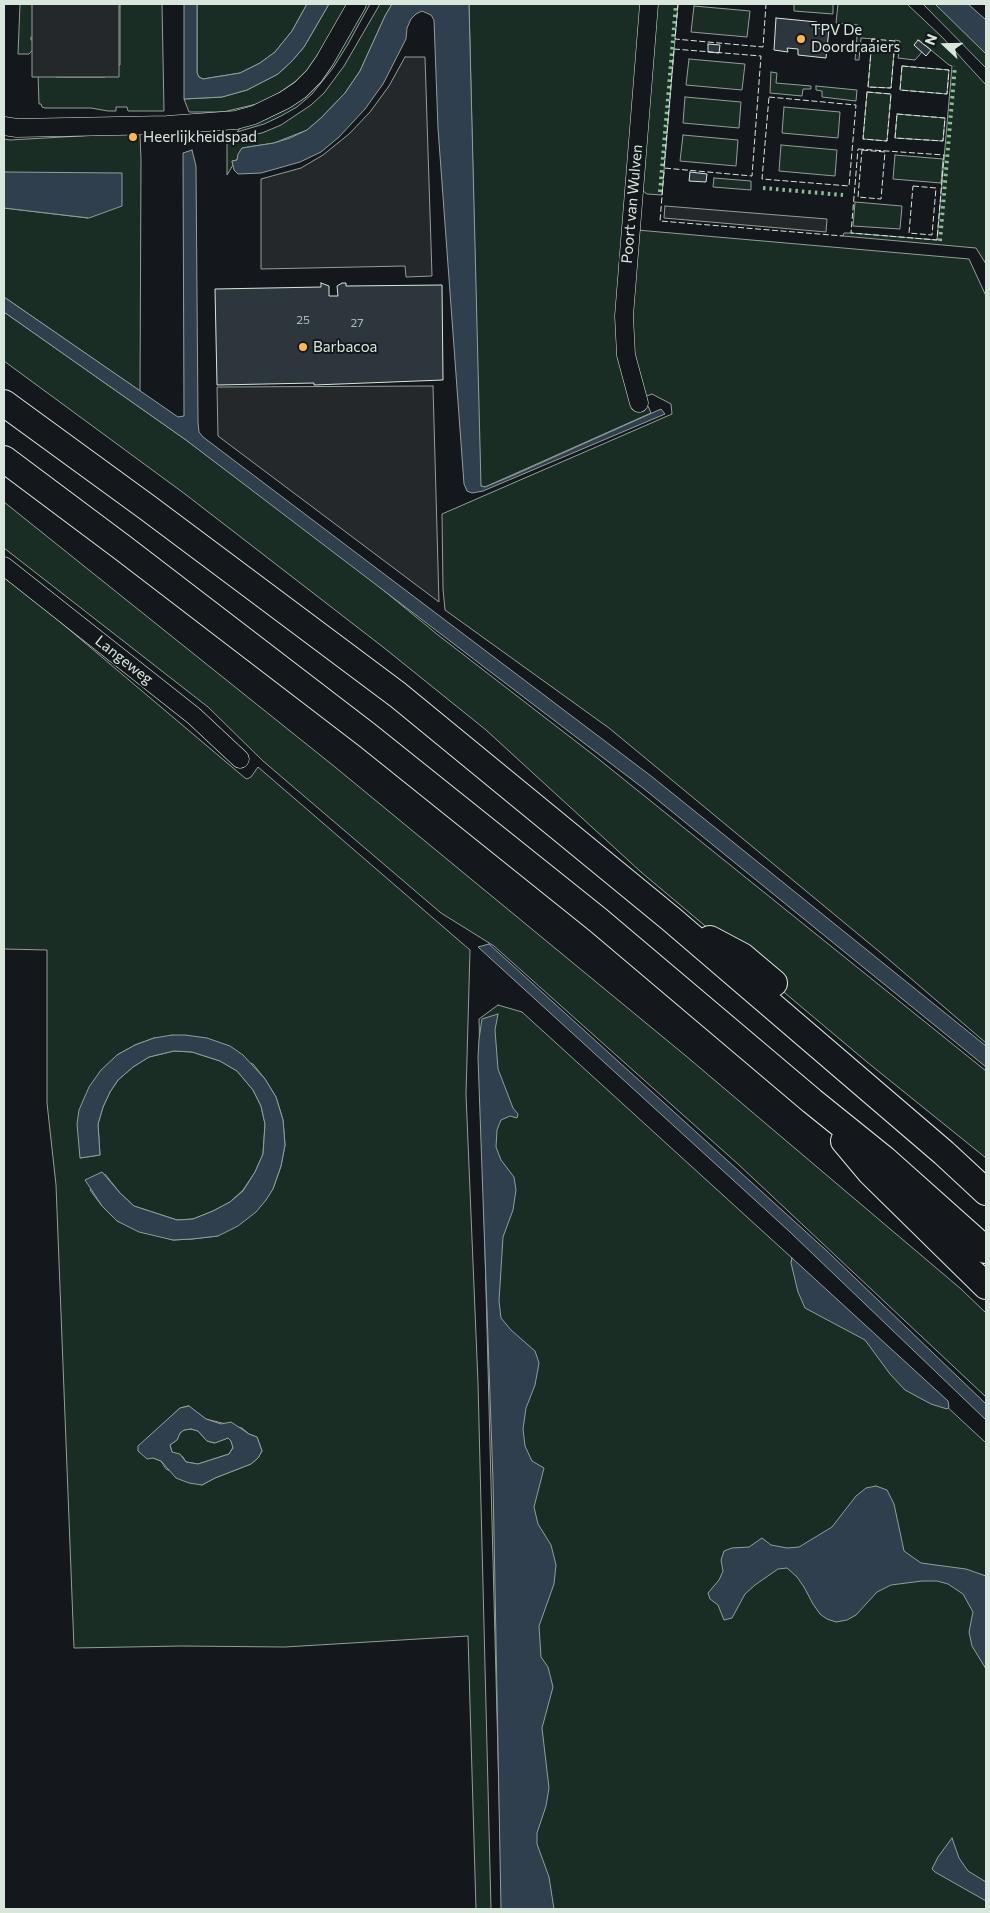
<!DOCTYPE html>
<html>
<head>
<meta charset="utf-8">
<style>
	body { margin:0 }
	#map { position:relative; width:990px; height:1913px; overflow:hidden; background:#14181c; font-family:Commissioner,sans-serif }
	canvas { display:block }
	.frame { position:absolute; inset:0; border:5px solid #d8e6dc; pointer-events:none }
	.north { position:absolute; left:920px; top:20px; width:50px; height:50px; -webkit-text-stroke:4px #14181c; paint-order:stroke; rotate:291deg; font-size:14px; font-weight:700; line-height:20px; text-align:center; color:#d8e6dc }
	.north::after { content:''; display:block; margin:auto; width:18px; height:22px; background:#d8e6dc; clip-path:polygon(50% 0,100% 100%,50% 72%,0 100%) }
</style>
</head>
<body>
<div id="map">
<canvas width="990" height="1913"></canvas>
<div class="frame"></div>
<div class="north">N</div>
</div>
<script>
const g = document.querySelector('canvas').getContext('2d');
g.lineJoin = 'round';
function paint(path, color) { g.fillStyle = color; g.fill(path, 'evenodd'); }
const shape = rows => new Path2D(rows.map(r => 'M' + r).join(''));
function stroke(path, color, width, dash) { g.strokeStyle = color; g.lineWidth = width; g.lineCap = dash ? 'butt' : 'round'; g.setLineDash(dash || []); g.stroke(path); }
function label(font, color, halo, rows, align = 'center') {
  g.font = font + ' Commissioner,sans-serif'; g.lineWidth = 4; g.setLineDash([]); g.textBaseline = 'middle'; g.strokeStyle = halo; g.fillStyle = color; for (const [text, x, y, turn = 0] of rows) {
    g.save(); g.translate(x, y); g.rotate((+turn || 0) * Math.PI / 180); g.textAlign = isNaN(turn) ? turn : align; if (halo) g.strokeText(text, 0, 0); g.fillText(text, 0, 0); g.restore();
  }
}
const green = shape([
	[20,4,35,4,35,36,31,37,31,40,42,40,29,54,18,54,20,4],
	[120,4,162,4,164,111,128,111,127,107,116,107,116,111,108,111,91,108,45,108,42,107,41,104,39,104,38,73,57,77,105,77,107,66,120,65,120,4],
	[197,4,307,4,292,31,275,52,260,63,240,73,203,79,199,77,197,73,197,4],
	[329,4,348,4,323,50,306,74,279,93,261,103,223,112,189,112,184,99,222,97,247,90,278,74,292,61,304,47,329,4],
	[366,4,370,4,348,44,333,68,312,94,297,107,281,116,264,124,237,132,241,127,266,119,283,111,296,102,366,4],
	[380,4,392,4,385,16,360,71,345,93,321,118,307,130,274,143,242,148,237,160,232,161,233,165,227,175,227,144,230,139,262,133,281,125,311,105,324,93,344,66,380,4],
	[469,4,644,4,623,238,636,410,648,406,651,413,485,487,481,486,480,482,469,4],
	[657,4,678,4,662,195,647,194,643,191,641,186,657,4],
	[794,4,833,4,833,14,794,11,794,4],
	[838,4,907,4,943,38,986,85,986,264,976,248,843,236,844,233,851,233,937,240,952,66,949,65,919,40,914,45,922,52,915,60,898,58,900,41,895,40,891,88,868,87,872,39,875,39,861,38,859,60,855,60,858,25,836,23,838,4],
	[923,4,935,4,953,20,986,54,986,68,923,4],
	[694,6,750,11,747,37,691,32,694,6],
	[689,59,745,64,742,90,686,85,689,59],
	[902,66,949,70,947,94,900,90,902,66],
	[771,72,777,73,776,83,811,86,811,89,803,89,802,96,770,93,771,72],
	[816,86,857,90,856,101,822,97,822,91,816,90,816,86],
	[867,92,891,94,887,141,863,139,867,92],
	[685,97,741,102,739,128,683,123,685,97],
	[784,107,840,112,838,138,782,133,784,107],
	[897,114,945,118,943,141,895,138,897,114],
	[133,133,140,135,141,159,140,391,4,297,4,208,88,218,9,173,4,172,4,139,10,140,133,133],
	[683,135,738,140,736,166,680,161,683,135],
	[781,145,837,150,835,176,779,171,781,145],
	[895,155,943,159,941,183,893,179,895,155],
	[714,178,751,181,751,190,713,187,714,178],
	[855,202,902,206,900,229,853,226,855,202],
	[637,230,969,259,986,296,986,1043,887,958,609,728,445,610,443,589,442,514,672,414,671,404,652,394,644,397,638,375,630,326,637,230],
	[4,312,186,440,349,562,438,635,596,757,986,1071,986,1158,867,1062,641,872,486,730,383,647,185,494,4,361,4,312],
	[4,502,335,767,686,1056,961,1289,986,1313,986,1397,738,1164,494,946,441,913,263,761,208,707,4,548,4,502],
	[4,577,39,604,245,778,247,779,251,777,258,767,470,950,466,1094,478,1383,491,1909,476,1909,468,1636,285,1647,182,1646,74,1648,56,1185,47,1103,47,950,4,949,4,577],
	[154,1038,253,1064,265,1079,276,1097,283,1120,285,1145,281,1166,273,1189,218,1236,192,1239,173,1240,117,1221,102,1206,90,1190,105,1174,120,1193,134,1206,177,1220,193,1219,213,1211,230,1202,243,1190,255,1172,263,1154,265,1124,261,1106,253,1090,237,1071,220,1061,192,1052,174,1051,149,1057,133,1067,118,1080,110,1092,103,1107,98,1124,100,1155,80,1158,117,1055,135,1045,154,1038],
	[188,1406,206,1419,242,1428,249,1434,257,1437,262,1451,258,1458,251,1464,215,1478,202,1485,166,1469,161,1461,153,1458,139,1446,180,1408,188,1406],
	[498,1005,522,1012,792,1258,791,1262,986,1443,986,1909,502,1909,479,1019,498,1005],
	[191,1429,198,1431,207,1441,214,1443,228,1438,231,1441,233,1447,229,1454,198,1464,186,1462,183,1457,172,1452,170,1445,177,1440,180,1433,184,1430,191,1429]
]);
paint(green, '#1a2d24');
stroke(green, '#939e99', 1);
const parking = shape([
	[32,4,119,4,119,77,32,77,32,4],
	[405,57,425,57,432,276,406,277,405,266,261,269,261,179,301,168,323,155,349,134,370,112,389,86,405,57],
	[665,206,827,219,826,232,664,218,665,206],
	[433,386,439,602,218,436,217,387,433,386]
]);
paint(parking, '#24282b');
stroke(parking, '#939e99', 1);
const water = shape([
	[184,4,197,4,197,73,199,77,203,79,240,73,260,63,275,52,292,31,307,4,329,4,304,47,292,61,278,74,247,90,222,97,184,99,184,4],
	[392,4,469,4,481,486,485,487,514,475,661,409,665,414,483,491,472,493,467,491,464,484,438,128,434,20,431,15,422,11,416,14,411,19,407,28,406,39,383,84,365,109,339,137,321,152,300,162,261,173,238,174,234,170,232,161,237,160,238,154,242,148,274,143,290,138,307,130,321,118,345,93,360,71,385,16,392,4],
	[935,4,968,4,986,20,986,54,935,4],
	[192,150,196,166,198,422,199,432,203,437,651,776,986,1046,986,1067,643,788,186,440,4,312,4,297,178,417,184,416,183,153,192,150],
	[4,172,122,173,122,206,89,218,4,208,4,172],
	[489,944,827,1251,986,1404,986,1420,790,1232,478,947,489,944],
	[498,1014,495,1030,498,1069,513,1108,518,1114,517,1118,510,1116,501,1120,497,1130,496,1147,501,1160,514,1177,516,1190,513,1210,503,1237,499,1301,501,1318,511,1330,535,1351,539,1363,535,1385,526,1408,523,1429,525,1446,532,1461,544,1468,534,1507,538,1524,551,1545,556,1565,554,1584,539,1626,541,1657,548,1667,553,1687,542,1728,549,1788,546,1806,537,1833,537,1844,549,1877,554,1909,501,1909,493,1480,478,1057,479,1039,482,1019,498,1014],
	[172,1035,185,1035,207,1038,230,1046,243,1055,265,1079,276,1097,283,1120,285,1145,281,1166,273,1189,266,1200,256,1212,238,1226,218,1236,192,1239,173,1240,139,1232,117,1221,102,1206,85,1180,102,1172,120,1193,134,1206,177,1220,193,1219,213,1211,230,1202,243,1191,255,1172,263,1154,265,1124,261,1106,253,1090,237,1071,220,1061,192,1052,174,1051,149,1057,133,1067,118,1080,110,1092,103,1107,98,1124,100,1155,80,1158,77,1124,79,1110,89,1087,101,1070,117,1055,135,1045,154,1038,172,1035],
	[792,1258,948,1401,949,1407,947,1409,931,1404,905,1390,890,1374,865,1340,805,1308,798,1292,791,1263,792,1258],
	[189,1406,206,1419,221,1424,231,1422,249,1434,257,1437,262,1451,258,1458,251,1464,215,1478,202,1485,189,1483,176,1478,161,1461,153,1458,147,1459,138,1451,138,1446,180,1408,189,1406],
	[191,1429,198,1431,207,1441,215,1443,228,1438,231,1441,233,1448,229,1454,198,1464,186,1462,180,1454,172,1452,170,1445,177,1440,180,1433,184,1430,191,1429],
	[876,1486,887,1490,894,1504,904,1551,921,1563,966,1569,986,1576,986,1669,972,1646,969,1632,973,1612,963,1594,948,1584,937,1581,922,1581,891,1585,877,1592,856,1615,847,1620,836,1622,827,1619,820,1614,813,1604,804,1587,797,1577,787,1568,778,1569,755,1585,745,1594,732,1618,724,1620,718,1605,710,1599,708,1593,719,1580,723,1571,721,1560,724,1551,732,1548,749,1547,762,1538,771,1545,787,1548,799,1547,832,1527,856,1496,866,1488,876,1486],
	[952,1838,959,1858,968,1871,986,1882,986,1901,935,1872,932,1869,938,1857,952,1838]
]);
paint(water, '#2f3f4d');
stroke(water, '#939e99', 1);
const building = shape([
	[776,18,817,22,817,28,829,29,826,58,798,55,798,49,787,48,788,52,774,50,776,18],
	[918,40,931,50,926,56,914,45,918,40],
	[708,44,720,45,719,53,708,52,708,44],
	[690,172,707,174,706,182,689,181,690,172],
	[321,283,329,286,329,296,338,296,337,286,342,283,346,283,346,286,442,285,443,380,314,385,314,383,217,385,215,289,321,287,321,283]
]);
paint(building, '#2c363c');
stroke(building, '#d8e6dc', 1);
const minor = shape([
	[4,126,17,128,167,125,236,120,254,115,285,100,300,90,314,76,325,60,357,4],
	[639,403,626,355,624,316,649,4],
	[4,566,194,716,240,759]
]);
const highway = shape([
	[4,403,148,508,398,695,671,919,944,1153,986,1192],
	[4,459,123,548,367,735,598,920,812,1101,884,1159,986,1250],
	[710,939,742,956,774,983],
	[844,1141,870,1172,986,1286]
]);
stroke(minor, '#d8e6dc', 19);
stroke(highway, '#d8e6dc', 28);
stroke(minor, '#14181c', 18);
stroke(highway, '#14181c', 26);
stroke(shape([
	[763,188,843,195],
	[660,192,676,4],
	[940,241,955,66]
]), '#8ac095', 4, [2.5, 4]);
stroke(shape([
	[678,4,675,39,763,47,766,4],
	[872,39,895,41,891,88,868,87,872,39],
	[674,49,761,56,752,176,664,168,674,49],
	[902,66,949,70,947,94,900,90,902,66],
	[867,92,891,94,887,141,863,139,867,92],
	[769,97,856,105,849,186,762,179,769,97],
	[897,114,945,118,943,141,895,138,897,114],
	[858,149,944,155,937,240,851,233,858,149],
	[862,150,885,152,881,199,858,197,862,150],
	[664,172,660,221,843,236],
	[913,186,936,188,932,235,909,233,913,186]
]), '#d8e6dc', 1, [6, 2.5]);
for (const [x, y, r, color] of [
	[801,39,5,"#ffb74d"],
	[133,137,5,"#ffb74d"],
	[303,347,5,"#ffb74d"]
]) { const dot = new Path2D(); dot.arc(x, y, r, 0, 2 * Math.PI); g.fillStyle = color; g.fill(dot); stroke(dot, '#14181c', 2); }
label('12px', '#adbab4', null, [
	["25",303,320],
	["27",357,323]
]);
label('15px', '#d8e6dc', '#14181c', [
	["TPV De",811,30],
	["Doordraaiers",811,47],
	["Heerlijkheidspad",143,137],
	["Barbacoa",313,347]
], 'left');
label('15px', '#d8e6dc', '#14181c', [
	["Poort van Wulven",632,204,-85],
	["Langeweg",124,660,38]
]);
</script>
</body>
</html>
